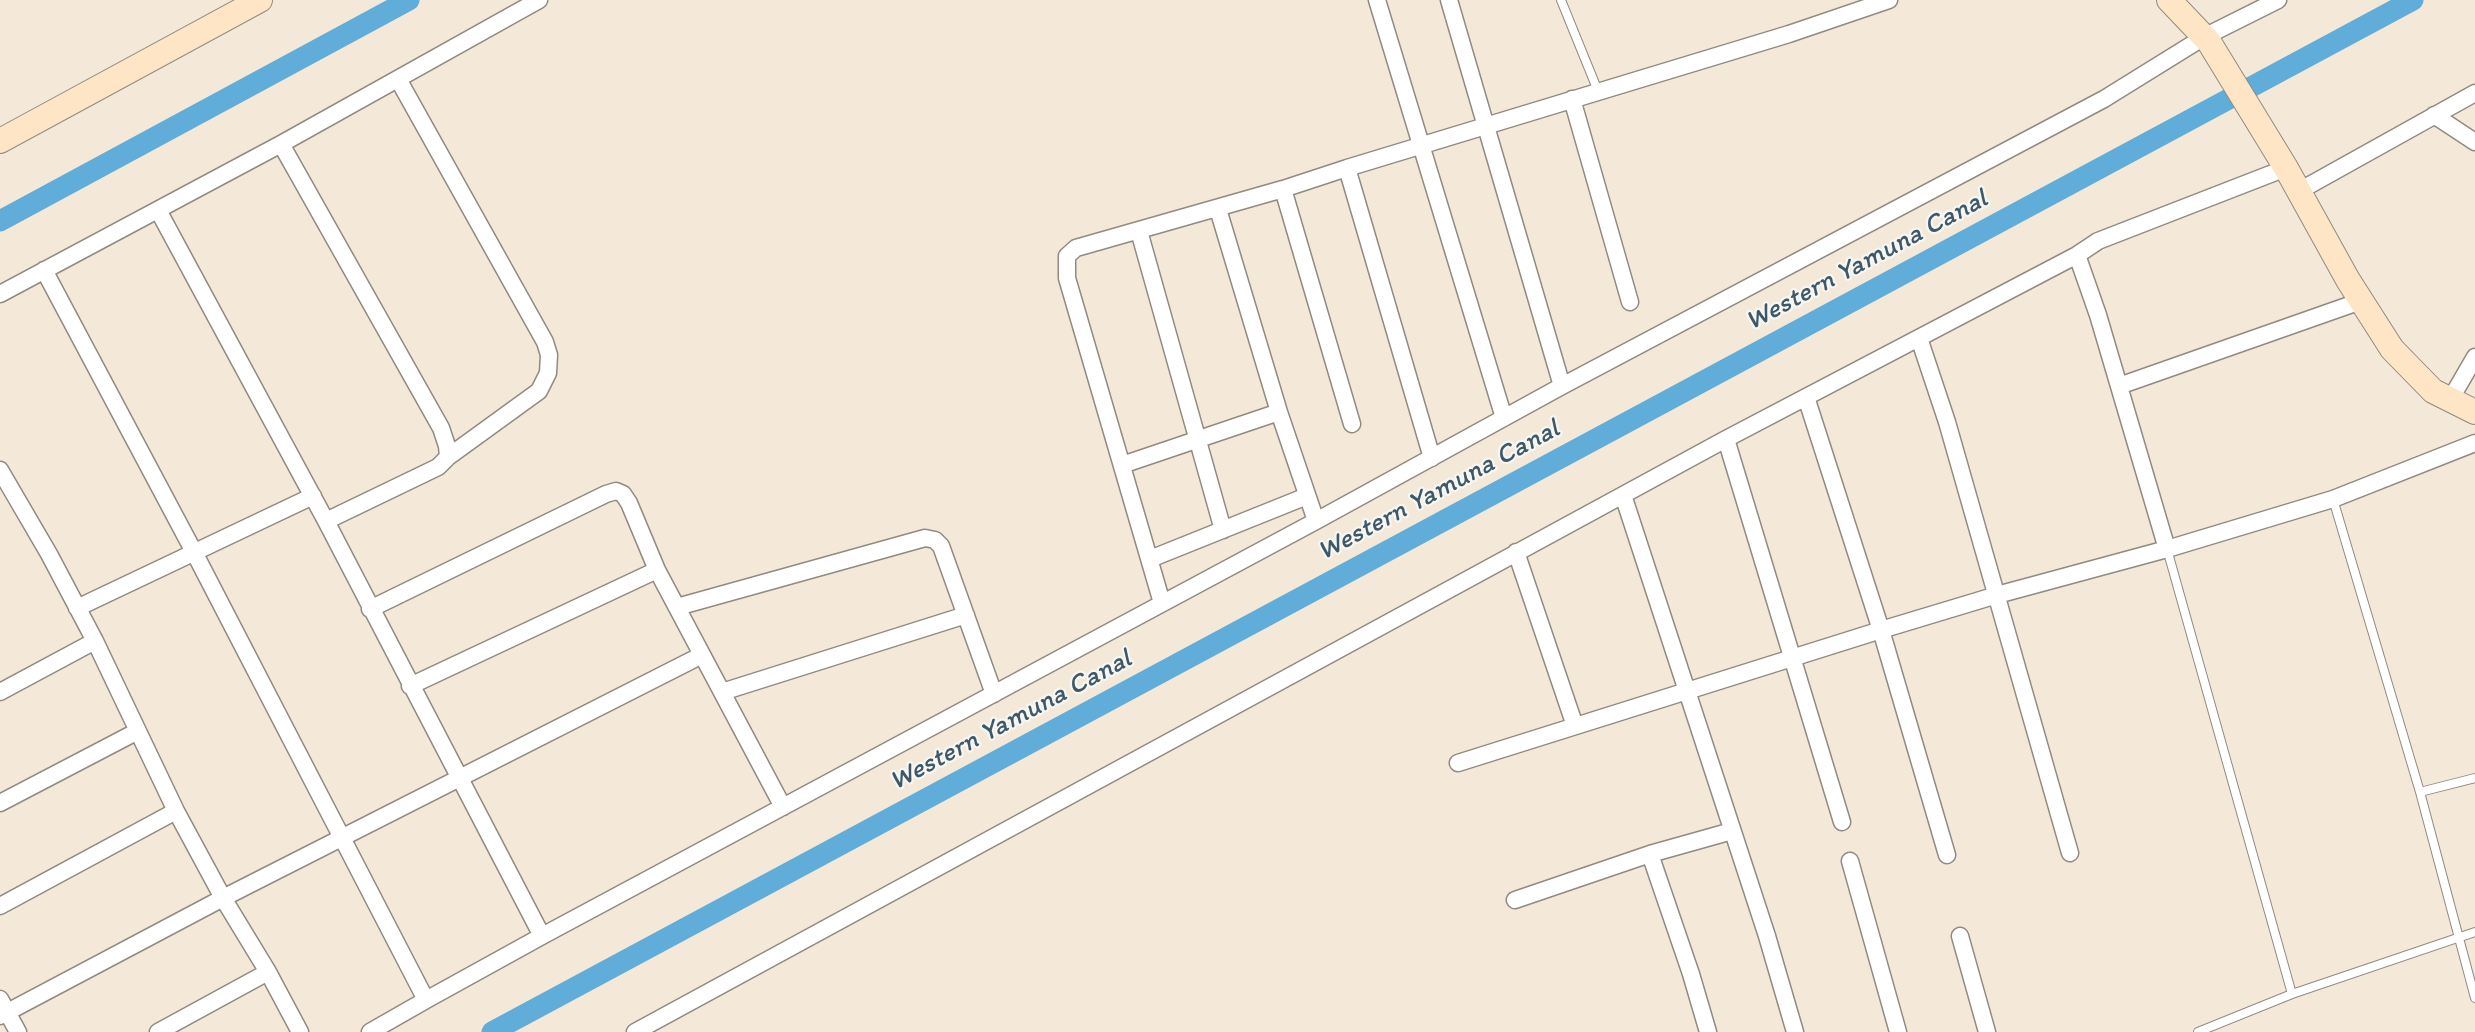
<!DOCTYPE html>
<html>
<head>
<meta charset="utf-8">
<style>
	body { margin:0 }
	canvas { display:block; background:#f4e9d9 }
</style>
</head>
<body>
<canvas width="2475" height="1032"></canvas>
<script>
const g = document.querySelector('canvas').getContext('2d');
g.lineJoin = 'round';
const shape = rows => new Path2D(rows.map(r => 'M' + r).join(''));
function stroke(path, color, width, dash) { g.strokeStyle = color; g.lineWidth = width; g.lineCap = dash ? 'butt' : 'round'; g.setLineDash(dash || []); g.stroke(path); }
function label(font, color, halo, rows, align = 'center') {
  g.font = font + ' Itim,sans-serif'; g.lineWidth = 4.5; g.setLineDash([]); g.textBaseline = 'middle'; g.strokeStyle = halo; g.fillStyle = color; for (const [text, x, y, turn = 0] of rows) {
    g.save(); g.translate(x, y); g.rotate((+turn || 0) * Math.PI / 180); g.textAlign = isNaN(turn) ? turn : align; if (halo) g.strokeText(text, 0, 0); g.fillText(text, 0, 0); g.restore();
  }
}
stroke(shape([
	[0,221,409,0],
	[492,1032,2413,0]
]), '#60add9', 21);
const lane = shape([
	[1561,0,1598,91],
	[2333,499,2420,792,2475,998],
	[2167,549,2292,994],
	[2420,792,2475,778],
	[2198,1032,2292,994,2475,932]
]);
const street = shape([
	[1377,0,1504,418],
	[1449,0,1562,386],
	[398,79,545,342,549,355,548,373,539,391,448,457],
	[1572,99,1630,302],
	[2434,115,2475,142],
	[281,144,441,428,447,446,448,457,438,467,326,521],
	[1347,168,1432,458],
	[1283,189,1352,424],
	[2299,191,2475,93],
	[1218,209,1279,412,1316,521],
	[158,210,326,521,542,936,1316,521,1562,386,2104,99,2204,37,2278,0],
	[1139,231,1223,530],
	[2077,255,2098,315,2167,549],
	[44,270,194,552,426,1000,542,936],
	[0,294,281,144,539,0],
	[1919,338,1947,422,2070,853],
	[2119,386,2361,301],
	[1806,397,1881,630,1947,855],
	[2450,400,2475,357],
	[1726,439,1842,822],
	[1122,465,1279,412],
	[0,470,49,554,95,641,176,811,223,898,268,972,300,1032],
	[1623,495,1767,936,1795,1032],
	[1516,552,1575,726],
	[1150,559,1307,496],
	[657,570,783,807],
	[1162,603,1067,278,1067,256,1076,248,1283,189,1347,168,1789,34,1889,0],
	[677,607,925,538,935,540,941,546,994,694],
	[77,608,313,496],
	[370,609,606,494,616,491,623,494,629,503,657,570,410,686],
	[0,692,95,641],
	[722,692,966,615],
	[1458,763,1881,630,1997,595,2167,549,2333,499,2475,443],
	[0,803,136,732],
	[1650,854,1691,974,1708,1032],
	[1850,861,1898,1032],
	[1515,900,1650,854,1732,831],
	[0,906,176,811],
	[1960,936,1987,1032],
	[0,999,18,1032],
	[0,1016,223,898,702,655],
	[158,1032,268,972],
	[370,1032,426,1000],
	[635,1032,1726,439,2077,255,2098,241,2286,168]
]);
const secondary = shape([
	[2169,0,2209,42,2286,168,2348,280,2392,349,2433,391,2475,412],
	[0,141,260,0]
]);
stroke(lane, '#908a82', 10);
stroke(street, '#908a82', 19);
stroke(secondary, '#908a82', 26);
stroke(lane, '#fff', 8);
stroke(street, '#fff', 16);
stroke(secondary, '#fee5c5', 24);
label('italic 27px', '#3e5868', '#f6f6f2', [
	["Western Yamuna Canal",1867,261,-28],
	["Western Yamuna Canal",1439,491,-28],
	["Western Yamuna Canal",1011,721,-28]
]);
</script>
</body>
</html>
